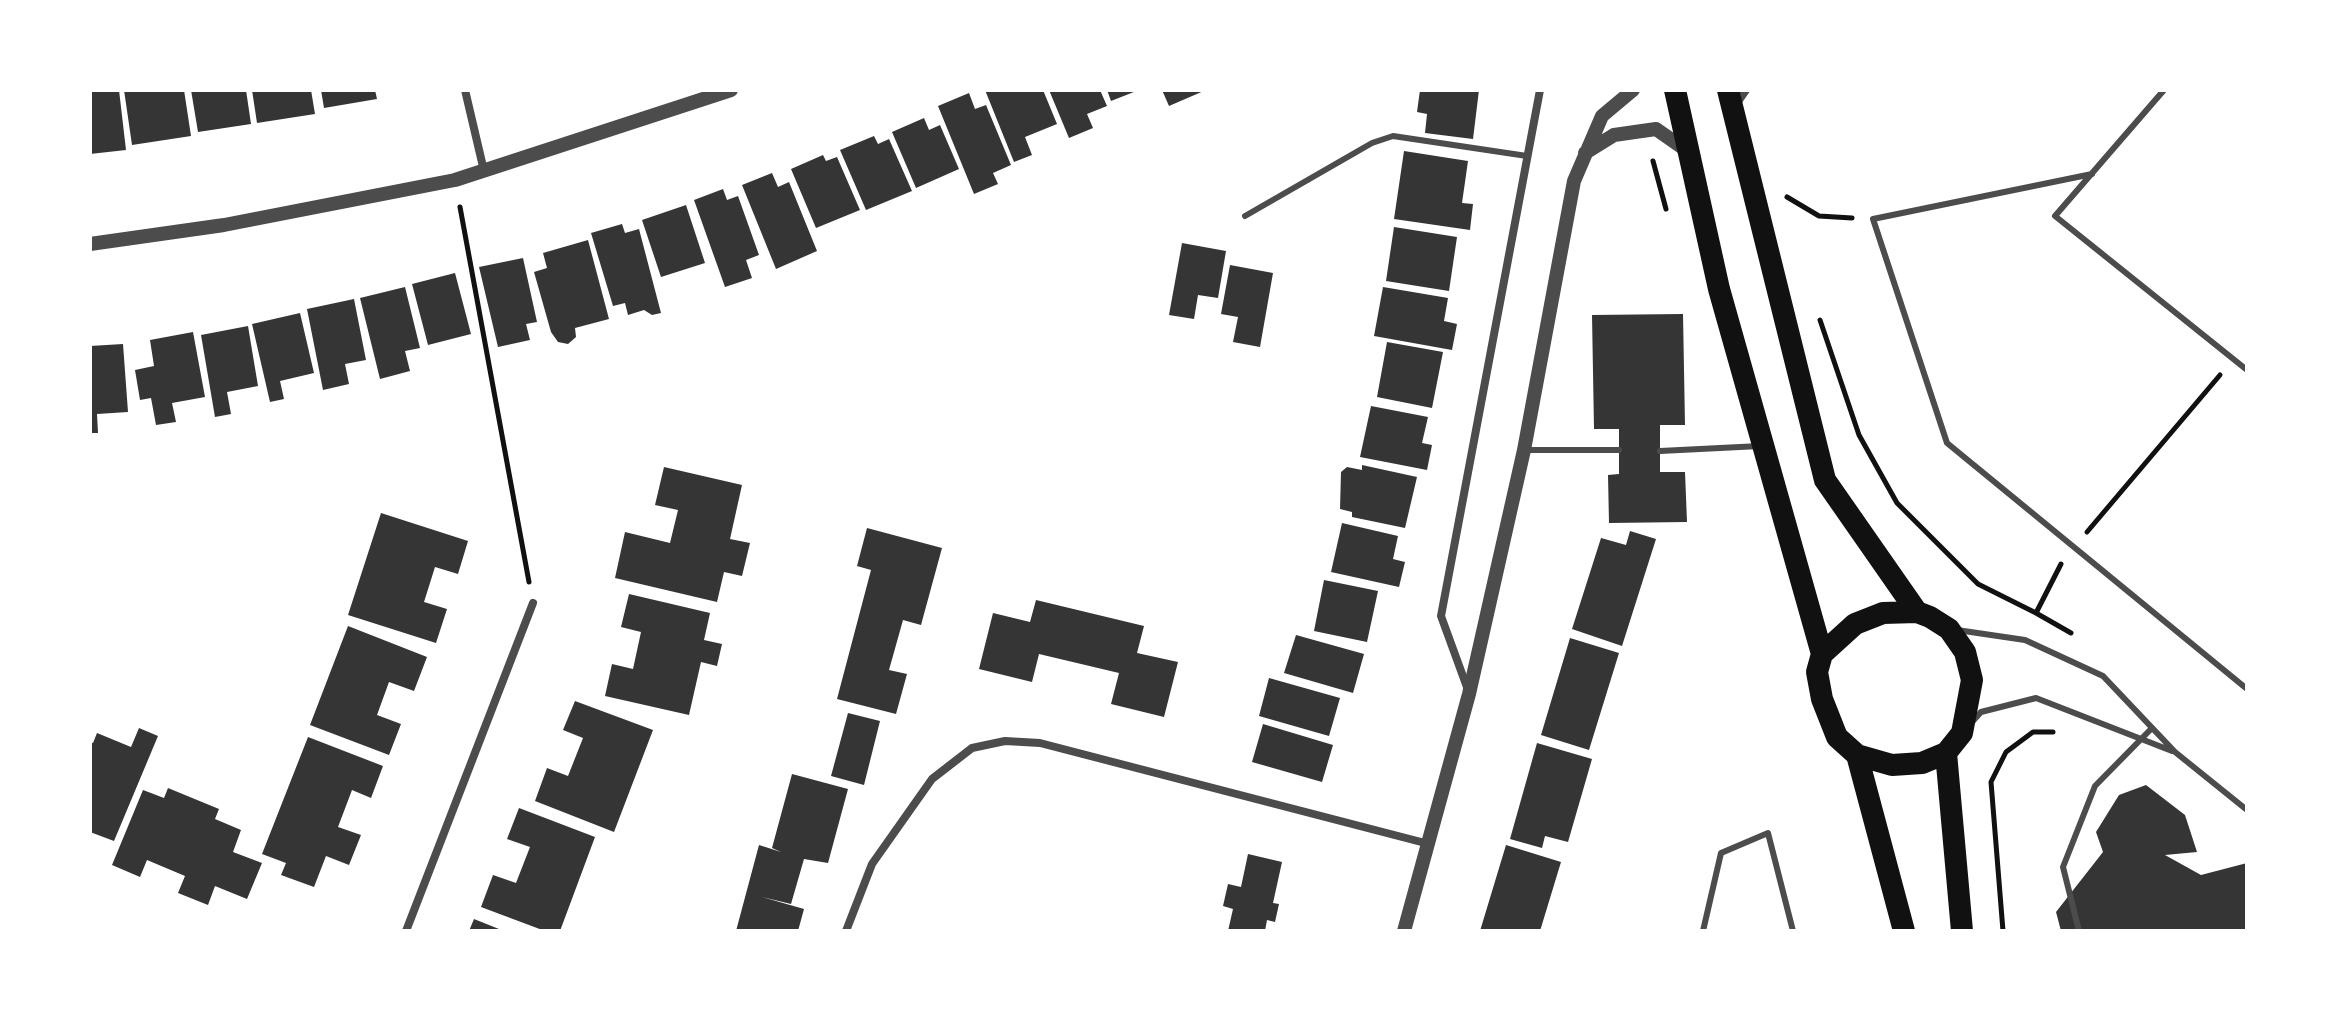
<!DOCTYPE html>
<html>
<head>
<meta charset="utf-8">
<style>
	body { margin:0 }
	#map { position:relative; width:2337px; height:1021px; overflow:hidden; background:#fff; font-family:Cabin,sans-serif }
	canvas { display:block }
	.frame { position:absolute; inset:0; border:92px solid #fff; pointer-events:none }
</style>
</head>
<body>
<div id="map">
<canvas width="2337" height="1021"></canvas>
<div class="frame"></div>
</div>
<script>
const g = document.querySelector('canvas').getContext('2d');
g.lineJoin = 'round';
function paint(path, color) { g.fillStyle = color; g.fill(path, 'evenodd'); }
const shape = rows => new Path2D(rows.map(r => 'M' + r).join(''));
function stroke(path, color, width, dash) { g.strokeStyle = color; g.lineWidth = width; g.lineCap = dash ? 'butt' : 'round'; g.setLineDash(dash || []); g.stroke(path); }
paint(shape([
	[119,90,126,150,90,154,90,91],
	[124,90,184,90,191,136,132,145],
	[191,90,246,90,251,124,198,132],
	[252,90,311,90,315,114,257,123],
	[321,90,375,90,377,99,324,108],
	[985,90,1043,90,1057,124,1025,137,1032,155,1014,162],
	[1049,90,1100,90,1107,106,1087,114,1093,128,1069,138],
	[1107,90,1139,90,1111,101],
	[1162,90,1206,90,1169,106],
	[1420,90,1479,90,1473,139,1425,133,1427,114,1417,112],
	[969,93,975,109,986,105,1011,165,993,173,998,184,974,194,938,106],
	[924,118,929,130,940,125,959,169,916,188,892,132],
	[874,136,878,144,889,139,912,191,866,210,840,150],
	[1404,151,1468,161,1462,203,1473,204,1470,230,1394,219],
	[823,155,826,161,837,157,860,210,816,228,791,169],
	[772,173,778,187,789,182,817,251,776,269,742,185],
	[723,189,727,200,738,196,759,255,746,260,752,278,725,287,694,200],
	[686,205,705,263,661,277,642,220],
	[622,224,625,233,639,229,661,313,652,315,644,310,628,315,625,303,613,306,591,233],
	[1394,227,1457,237,1449,291,1386,281],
	[588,240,609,319,575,328,576,337,568,344,558,342,551,332,534,272,547,268,543,253],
	[1182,243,1226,251,1218,298,1198,295,1194,319,1169,315],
	[523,258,537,322,526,324,530,340,498,347,479,267],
	[1230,265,1273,273,1260,347,1233,342,1238,317,1221,314],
	[455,273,471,334,428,345,412,284],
	[405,287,420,348,405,351,410,371,380,379,360,298],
	[1383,287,1448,298,1444,321,1457,324,1452,350,1374,336],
	[354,299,366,360,345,364,349,384,323,390,307,309],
	[300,313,314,373,280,381,284,399,270,402,252,324],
	[1683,314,1685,425,1660,425,1660,472,1685,472,1687,522,1609,523,1608,475,1619,474,1619,429,1594,429,1592,315],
	[248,326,258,386,227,392,231,414,215,417,201,335],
	[193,332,205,397,172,403,176,422,156,425,151,398,140,400,135,370,154,366,150,340],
	[1387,342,1443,352,1432,408,1377,397],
	[123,344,128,412,97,414,98,433,90,433,90,346],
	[1371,406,1428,417,1422,443,1432,445,1427,470,1360,457],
	[1362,465,1417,477,1405,528,1352,517,1352,512,1340,509,1341,472,1347,467,1362,470],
	[664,467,742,485,730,539,750,543,742,576,724,572,717,602,615,578,625,532,670,543,678,510,655,505],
	[381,513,468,541,458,574,435,567,424,602,447,609,436,643,348,615],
	[1342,523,1398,536,1393,559,1405,562,1399,587,1331,572],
	[867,528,942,548,921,625,903,620,889,670,907,674,896,714,837,699,871,570,857,566],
	[1630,531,1656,539,1622,646,1572,629,1601,538,1626,545],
	[1324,580,1378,591,1367,642,1314,631],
	[629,594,710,613,704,640,722,644,717,666,701,662,689,715,605,696,612,664,633,669,641,632,621,627],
	[1036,600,1144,626,1137,653,1178,662,1164,717,1111,704,1119,673,1039,654,1032,682,979,669,993,613,1030,622],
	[348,626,427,657,414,691,389,682,377,715,401,724,389,755,310,725],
	[1296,635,1364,654,1353,693,1284,673],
	[1570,638,1619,653,1589,750,1541,735],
	[1269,678,1340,698,1329,736,1259,716],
	[575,701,653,730,614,832,535,801,547,768,568,776,583,738,563,730],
	[848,713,880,721,864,785,831,776],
	[1263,724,1333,745,1322,782,1252,762],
	[139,728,158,736,114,841,90,832,90,742,93,743,97,733,131,747],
	[308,737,383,766,371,798,352,790,338,827,361,835,349,865,326,856,314,887,281,875,286,863,262,854],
	[1537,743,1592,759,1568,842,1545,836,1542,848,1510,839],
	[792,774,848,789,828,863,804,859,791,904,762,897,804,909,798,931,736,931,759,845,781,852,772,848],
	[2146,785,2185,815,2197,852,2165,855,2201,875,2247,863,2247,931,2061,931,2056,912,2103,852,2096,832,2119,795],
	[168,788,219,809,215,819,241,830,233,852,262,863,247,899,215,886,208,905,178,893,185,876,147,860,140,877,112,865,143,790,164,798],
	[519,808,595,837,560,931,545,931,481,907,493,875,516,883,530,847,507,839],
	[1506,845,1561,862,1540,931,1480,931],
	[1248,854,1282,862,1273,903,1279,904,1275,922,1267,920,1265,931,1228,931,1233,909,1223,906,1228,884,1241,887],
	[474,919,504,931,469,931]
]), '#353535');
stroke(shape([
	[1653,161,1666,209],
	[1787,197,1819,216,1852,218],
	[460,207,529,582],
	[1820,320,1859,435,1897,503,1978,584,2036,613],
	[2087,532,2220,375],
	[2061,564,2036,613,2071,633],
	[2003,931,1991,782,2006,752,2033,732,2053,732]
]), '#111', 5);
stroke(shape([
	[2164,90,2055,216,2247,370],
	[2092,174,1873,219,1947,443,2247,689],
	[1245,216,1372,143,1393,136,1527,156],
	[1524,450,1619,450],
	[1660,451,1760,446],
	[1957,630,2025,640,2103,676,2175,752,2247,810],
	[1972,722,1981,712,2036,698,2172,751],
	[1703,931,1721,853,1768,833,1793,931],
	[2079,931,2063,867,2095,786,2152,728]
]), '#4c4c4c', 6);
stroke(shape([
	[465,90,484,171],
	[1735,106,1746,90],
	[1468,690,1441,616,1540,90],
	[406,931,533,603],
	[846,931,872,864,932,779,972,748,1005,741,1040,743,1429,844]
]), '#4c4c4c', 8);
stroke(shape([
	[1585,153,1614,135,1656,129,1686,150],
	[90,244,224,225,455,180,731,90],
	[1404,931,1469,694,1524,450,1574,181,1602,116,1633,90]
]), '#4c4c4c', 14);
stroke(shape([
	[1675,90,1719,289,1822,654,1817,672,1822,699,1837,737,1857,755,1892,765,1922,763,1946,753,1962,733,1972,680,1965,652,1949,629,1930,617,1917,612,1883,613,1855,624,1822,654],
	[1728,90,1825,480,1917,612],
	[1946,753,1962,931],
	[1857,755,1904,931]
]), '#111', 22);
</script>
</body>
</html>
